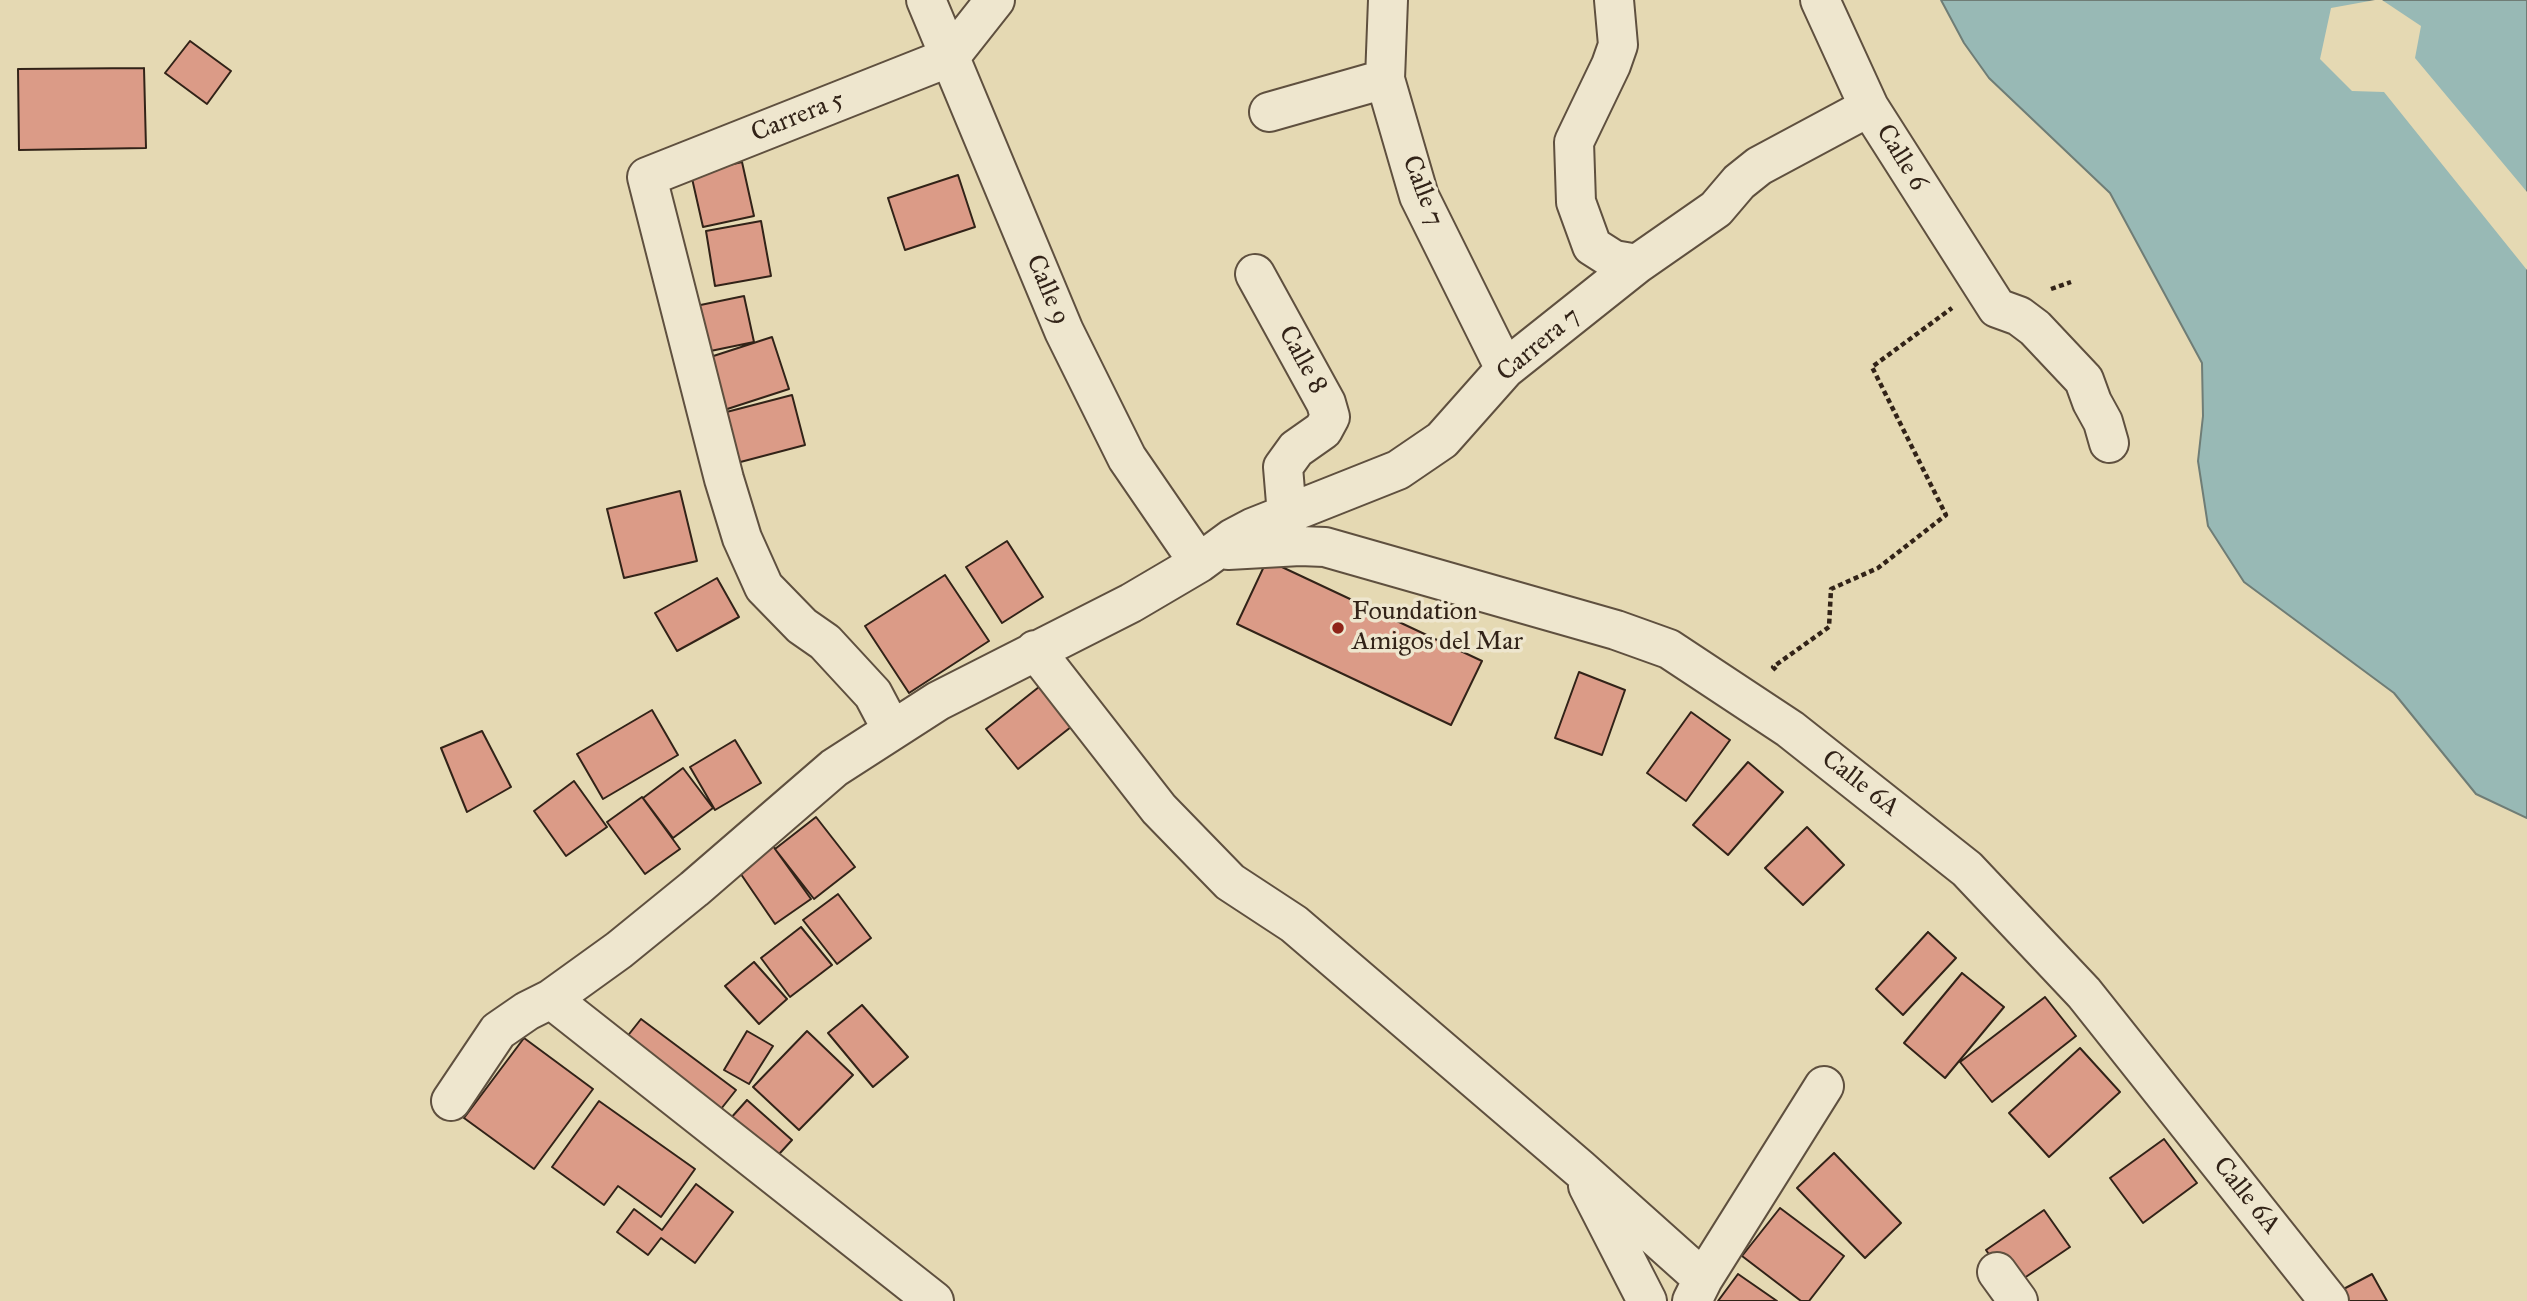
<!DOCTYPE html>
<html>
<head>
<meta charset="utf-8">
<style>
	body { margin:0 }
	canvas { display:block; background:#e5d9b3 }
</style>
</head>
<body>
<canvas width="2527" height="1301"></canvas>
<script>
const g = document.querySelector('canvas').getContext('2d');
g.lineJoin = 'round';
function paint(path, color) { g.fillStyle = color; g.fill(path, 'evenodd'); }
const shape = rows => new Path2D(rows.map(r => 'M' + r).join(''));
function stroke(path, color, width, dash) { g.strokeStyle = color; g.lineWidth = width; g.lineCap = dash ? 'butt' : 'round'; g.setLineDash(dash || []); g.stroke(path); }
function label(font, color, halo, rows, align = 'center') {
  g.font = font + ' "IM FELL Great Primer",serif'; g.lineWidth = 7; g.setLineDash([]); g.textBaseline = 'middle'; g.strokeStyle = halo; g.fillStyle = color; for (const [text, x, y, turn = 0] of rows) {
    g.save(); g.translate(x, y); g.rotate((+turn || 0) * Math.PI / 180); g.textAlign = isNaN(turn) ? turn : align; if (halo) g.strokeText(text, 0, 0); g.fillText(text, 0, 0); g.restore();
  }
}
const water = shape([
	[1941,0,2527,0,2527,818,2476,794,2394,693,2244,582,2208,526,2198,461,2203,416,2202,363,2110,193,1989,78,1964,43,1941,0]
]);
paint(water, '#98b9b5');
stroke(water, '#6f7d76', 2);
paint(shape([
	[2375,0,2382,0,2421,26,2415,58,2527,192,2527,270,2384,92,2352,91,2320,59,2331,8]
]), '#e5d9b3');
const building = shape([
	[190,41,231,71,207,104,165,73,190,41],
	[144,68,146,148,19,150,18,69,144,68],
	[742,162,754,216,703,227,691,174,742,162],
	[958,175,975,227,905,250,888,198,958,175],
	[761,221,771,276,715,286,706,231,761,221],
	[744,296,754,342,696,354,686,308,744,296],
	[772,337,789,389,715,413,698,361,772,337],
	[792,395,805,445,729,465,715,415,792,395],
	[680,491,697,561,624,578,607,509,680,491],
	[1007,541,1043,597,1002,623,966,567,1007,541],
	[1267,560,1482,661,1451,725,1237,624,1267,560],
	[945,575,989,641,909,693,865,626,945,575],
	[717,578,739,617,677,651,655,613,717,578],
	[1579,672,1625,690,1602,755,1555,738,1579,672],
	[1049,679,1081,719,1018,769,986,729,1049,679],
	[652,710,678,755,603,799,577,754,652,710],
	[1691,712,1730,740,1686,801,1647,773,1691,712],
	[482,731,511,787,467,812,441,748,482,731],
	[735,740,761,783,715,810,690,767,735,740],
	[1748,762,1783,792,1728,855,1693,825,1748,762],
	[683,768,713,808,673,838,643,798,683,768],
	[574,781,607,827,566,856,534,811,574,781],
	[642,797,680,849,645,874,607,822,642,797],
	[816,817,855,867,814,899,775,849,816,817],
	[1807,827,1844,865,1803,905,1765,868,1807,827],
	[770,839,775,849,811,899,775,924,734,864,770,839],
	[838,894,871,938,837,964,803,920,838,894],
	[801,927,832,965,790,997,761,958,801,927],
	[1928,932,1956,958,1903,1015,1876,989,1928,932],
	[754,962,787,999,759,1024,725,986,754,962],
	[1962,973,2004,1007,1945,1078,1904,1043,1962,973],
	[2045,997,2076,1036,1992,1102,1960,1062,2045,997],
	[862,1005,908,1057,873,1087,828,1033,862,1005],
	[641,1019,736,1090,706,1128,611,1057,641,1019],
	[747,1031,773,1046,749,1084,724,1070,747,1031],
	[807,1031,853,1075,799,1130,753,1087,807,1031],
	[524,1038,593,1089,534,1169,464,1118,524,1038],
	[2080,1048,2120,1092,2049,1157,2009,1113,2080,1048],
	[747,1100,792,1140,758,1177,713,1138,747,1100],
	[599,1101,695,1169,661,1217,618,1186,604,1205,552,1167,599,1101],
	[2164,1139,2197,1183,2143,1223,2110,1178,2164,1139],
	[1834,1153,1901,1223,1865,1258,1797,1188,1834,1153],
	[696,1184,733,1212,695,1263,661,1238,648,1255,617,1232,634,1209,662,1230,696,1184],
	[1780,1208,1844,1256,1809,1301,1801,1301,1742,1256,1780,1208],
	[2044,1210,2070,1247,2011,1287,1986,1250,2044,1210],
	[1738,1274,1777,1301,1718,1301,1738,1274],
	[2372,1274,2387,1301,2341,1301,2336,1293,2372,1274]
]);
paint(building, '#db9b87');
stroke(building, '#322318', 2);
const minor = shape([
	[926,0,1064,331,1127,458,1199,563],
	[1388,0,1385,79,1419,196,1505,369],
	[1614,0,1618,45,1611,65,1574,142,1576,202,1592,246,1614,260,1637,264],
	[1820,0,1869,107,1997,308,2019,316,2035,328,2084,380,2092,402,2103,422,2109,443],
	[1269,112,1385,79],
	[1255,274,1326,403,1330,417,1323,430,1296,449,1283,467,1287,515],
	[1228,550,1300,546,1325,547,1616,630,1669,649,1790,729,1967,869,2084,993,2329,1301],
	[1035,650,1159,809,1230,882,1294,924,1580,1169,1703,1279],
	[892,730,873,694,825,642,802,626,764,587,742,538,724,479,647,177,950,57,995,0],
	[551,999,934,1301],
	[451,1101,498,1031,527,1011,551,999,619,950,694,889,834,768,938,701,1131,603,1199,563,1233,538,1252,528,1398,470,1442,440,1505,369,1637,264,1716,209,1739,182,1759,166,1869,107],
	[1588,1186,1647,1301],
	[1997,1272,2018,1301],
	[1692,1301,1703,1279,1824,1086]
]);
stroke(minor, '#5f503f', 42);
stroke(shape([
	[2051,289,2071,282],
	[1776,670,1773,667,1829,627,1831,589,1878,568,1946,515,1872,367,1952,308]
]), '#322318', 4.5, [5, 3.5]);
stroke(minor, '#eee6ce', 38);
for (const [x, y, r, color] of [
	[1338,628,7,"#8f2418"]
]) { const dot = new Path2D(); dot.arc(x, y, r, 0, 2 * Math.PI); g.fillStyle = color; g.fill(dot); stroke(dot, '#eee6ce', 2.5); }
label('26px', '#322318', '#eee6ce', [
	["Carrera 5",798,117,-22],
	["Calle 6",1901,158,58],
	["Calle 7",1422,191,69],
	["Calle 9",1047,290,67],
	["Carrera 7",1539,345,-40],
	["Calle 8",1302,360,61],
	["Calle 6A",1860,784,38],
	["Calle 6A",2246,1196,51]
]);
label('26px', '#322318', '#eee6ce', [
	["Foundation",1352,613],
	["Amigos del Mar",1352,643]
], 'left');
</script>
</body>
</html>
